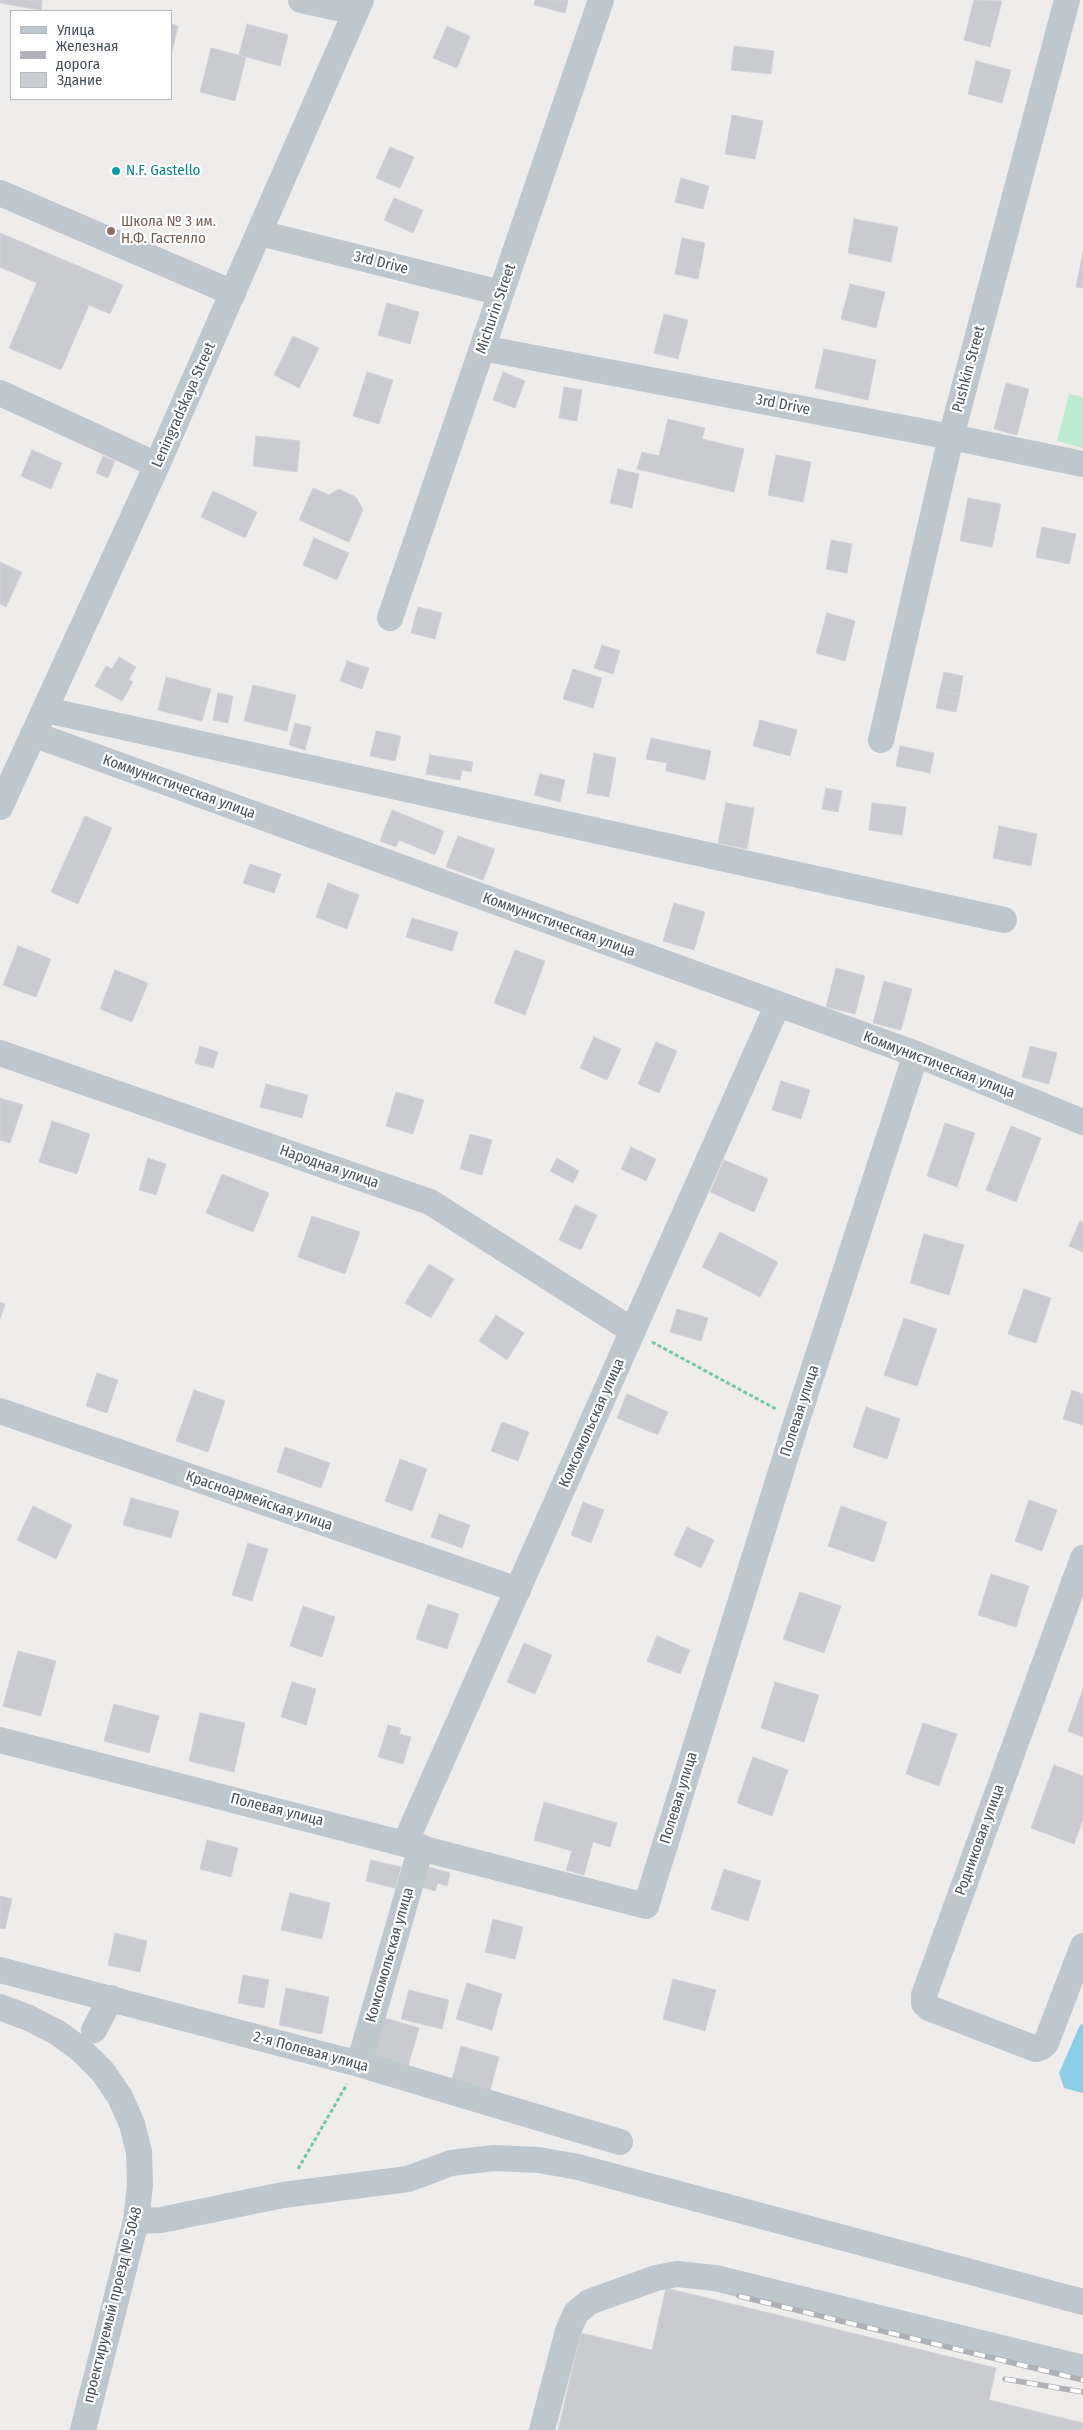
<!DOCTYPE html>
<html>
<head>
<meta charset="utf-8">
<style>
	body { margin:0 }
	#map { position:relative; width:1083px; height:2430px; overflow:hidden; background:#efecec; font-family:"Fira Sans Condensed",sans-serif }
	canvas { display:block }
	.legend { position:absolute; left:10px; top:10px; width:162px; height:90px; box-sizing:border-box; background:#fff; border:1px solid #b5b9bd; margin:0; padding:6px 9px; list-style:none; font-size:15px; color:#464f59 }
	.legend li { display:flex; align-items:center; gap:10px; height:25px }
	.legend b { width:25px; border:1px solid #b5b9bd }
</style>
</head>
<body>
<div id="map">
<canvas width="1083" height="2430"></canvas>
<ul class="legend">
<li><b style="height:6px;background:#bec6ce"></b>Улица</li>
<li><b style="height:6px;background:#afb1b6"></b>Железная дорога</li>
<li><b style="height:14px;background:#cacbd1"></b>Здание</li>
</ul>
</div>
<script>
const g = document.querySelector('canvas').getContext('2d');
g.lineJoin = 'round';
function paint(path, color) { g.fillStyle = color; g.fill(path, 'evenodd'); }
const shape = rows => new Path2D(rows.map(r => 'M' + r).join(''));
function stroke(path, color, width, dash) { g.strokeStyle = color; g.lineWidth = width; g.lineCap = dash ? 'butt' : 'round'; g.setLineDash(dash || []); g.stroke(path); }
function label(font, color, halo, rows, align = 'center') {
  g.font = font + ' "Fira Sans Condensed",sans-serif'; g.lineWidth = 4.5; g.setLineDash([]); g.textBaseline = 'middle'; g.strokeStyle = halo; g.fillStyle = color; for (const [text, x, y, turn = 0] of rows) {
    g.save(); g.translate(x, y); g.rotate((+turn || 0) * Math.PI / 180); g.textAlign = isNaN(turn) ? turn : align; if (halo) g.strokeText(text, 0, 0); g.fillText(text, 0, 0); g.restore();
  }
}
paint(shape([
	[1069,394,1083,397,1083,448,1057,441]
]), '#bcebd1');
paint(shape([
	[1083,2024,1083,2093,1064,2088,1059,2073,1080,2025]
]), '#8bcee6');
const building = shape([
	[0,0,42,0,41,10,0,3,0,0],
	[535,0,568,0,565,13,534,5,535,0],
	[974,0,1002,1,990,47,964,40,974,0],
	[171,24,178,26,171,56,171,24],
	[247,24,288,35,280,66,239,55,247,24],
	[447,26,470,36,457,68,433,58,447,26],
	[734,46,774,51,771,74,731,70,734,46],
	[211,48,246,57,235,101,200,92,211,48],
	[976,61,1011,70,1002,103,968,94,976,61],
	[732,115,763,121,755,159,725,154,732,115],
	[390,147,414,157,400,188,376,178,390,147],
	[681,178,709,186,703,209,675,202,681,178],
	[394,198,423,210,413,233,384,220,394,198],
	[854,219,898,227,891,262,848,253,854,219],
	[0,233,123,285,110,314,89,305,61,370,9,348,37,283,0,267,0,233],
	[682,238,705,243,698,279,675,274,682,238],
	[1083,252,1083,288,1076,287,1083,252],
	[850,284,885,292,876,328,841,319,850,284],
	[387,303,419,312,410,344,378,335,387,303],
	[664,314,688,320,678,359,654,353,664,314],
	[293,336,319,348,299,388,274,375,293,336],
	[824,349,876,360,868,400,815,388,824,349],
	[367,372,393,380,379,424,353,416,367,372],
	[503,372,525,381,515,408,493,400,503,372],
	[1006,383,1029,389,1017,435,994,429,1006,383],
	[564,387,582,390,577,421,559,418,564,387],
	[668,419,705,428,702,439,744,449,734,492,637,469,642,452,659,456,668,419],
	[256,436,300,441,297,472,253,466,256,436],
	[32,450,62,463,51,489,21,476,32,450],
	[776,455,811,462,803,502,768,495,776,455],
	[103,456,115,461,108,478,96,473,103,456],
	[618,469,639,474,632,508,610,503,618,469],
	[313,488,329,495,339,489,356,497,363,510,349,542,299,520,313,488],
	[213,491,257,512,245,538,201,517,213,491],
	[968,498,1001,504,992,547,960,541,968,498],
	[1042,527,1076,534,1069,564,1036,557,1042,527],
	[314,538,349,553,337,580,303,565,314,538],
	[831,540,852,544,847,573,826,569,831,540],
	[0,562,22,572,6,607,0,604,0,562],
	[418,607,442,613,435,639,411,633,418,607],
	[827,613,855,621,845,661,816,653,827,613],
	[602,645,620,651,613,674,594,668,602,645],
	[119,657,136,667,129,679,133,682,122,701,95,686,106,666,112,669,119,657],
	[347,661,369,668,362,689,340,681,347,661],
	[573,669,602,678,593,708,563,699,573,669],
	[944,672,963,676,960,694,940,690,944,672],
	[166,677,211,689,202,721,158,710,166,677],
	[253,685,296,695,287,731,244,721,253,685],
	[940,690,960,694,956,712,936,708,940,690],
	[218,693,233,696,228,723,213,720,218,693],
	[760,720,797,730,790,756,753,746,760,720],
	[295,723,311,727,305,750,289,745,295,723],
	[376,731,401,736,395,761,370,756,376,731],
	[651,738,711,751,705,780,666,771,667,763,646,759,651,738],
	[900,746,934,753,930,773,896,766,900,746],
	[594,753,616,758,609,797,587,793,594,753],
	[430,755,473,762,471,772,462,770,460,780,426,774,430,755],
	[540,774,565,780,560,802,534,795,540,774],
	[826,788,842,791,838,812,822,809,826,788],
	[726,803,754,808,747,849,718,843,726,803],
	[872,803,906,807,902,835,869,830,872,803],
	[392,810,444,831,435,855,399,840,396,847,380,841,392,810],
	[85,816,112,828,78,904,51,892,85,816],
	[999,826,1037,834,1031,866,993,858,999,826],
	[458,836,495,849,483,880,446,867,458,836],
	[250,864,281,874,274,893,243,883,250,864],
	[328,883,359,895,347,929,316,917,328,883],
	[674,903,705,912,694,950,663,941,674,903],
	[412,918,458,932,452,951,406,937,412,918],
	[18,946,51,959,36,997,3,985,18,946],
	[515,950,545,961,525,1015,494,1003,515,950],
	[836,968,865,976,855,1014,826,1007,836,968],
	[115,970,148,983,132,1022,100,1009,115,970],
	[884,981,912,989,901,1030,873,1023,884,981],
	[594,1037,621,1049,607,1080,580,1068,594,1037],
	[656,1042,677,1051,659,1093,638,1084,656,1042],
	[200,1046,218,1052,213,1068,195,1063,200,1046],
	[1030,1046,1057,1053,1049,1084,1022,1077,1030,1046],
	[781,1081,810,1090,801,1119,772,1110,781,1081],
	[266,1084,308,1095,302,1118,260,1107,266,1084],
	[396,1092,424,1100,413,1134,386,1126,396,1092],
	[0,1098,23,1105,10,1143,0,1140,0,1098],
	[52,1121,90,1134,77,1174,39,1162,52,1121],
	[945,1123,975,1133,957,1187,927,1176,945,1123],
	[1011,1126,1041,1138,1016,1202,986,1190,1011,1126],
	[470,1134,492,1140,482,1175,460,1169,470,1134],
	[631,1147,656,1159,646,1181,621,1169,631,1147],
	[148,1158,166,1164,156,1195,139,1190,148,1158],
	[557,1158,579,1171,573,1183,550,1171,557,1158],
	[724,1160,768,1179,754,1212,710,1192,724,1160],
	[222,1174,269,1193,253,1232,206,1213,222,1174],
	[575,1205,597,1215,581,1250,559,1240,575,1205],
	[312,1216,360,1232,345,1274,298,1257,312,1216],
	[1080,1221,1083,1223,1083,1252,1069,1246,1080,1221],
	[720,1232,778,1262,760,1297,702,1267,720,1232],
	[924,1234,964,1245,949,1295,910,1283,924,1234],
	[429,1264,454,1279,431,1318,405,1303,429,1264],
	[1024,1289,1051,1298,1036,1343,1008,1334,1024,1289],
	[0,1302,5,1304,0,1319,0,1302],
	[677,1309,708,1318,701,1341,670,1332,677,1309],
	[496,1315,524,1333,507,1360,479,1341,496,1315],
	[904,1318,937,1329,917,1386,884,1375,904,1318],
	[97,1373,118,1380,107,1413,86,1406,97,1373],
	[194,1390,225,1401,208,1452,176,1441,194,1390],
	[1072,1390,1083,1394,1083,1425,1063,1419,1072,1390],
	[627,1394,668,1412,658,1435,617,1418,627,1394],
	[866,1407,900,1419,887,1459,853,1447,866,1407],
	[502,1422,529,1432,518,1461,491,1451,502,1422],
	[285,1447,330,1463,321,1488,277,1472,285,1447],
	[400,1459,427,1469,412,1511,385,1501,400,1459],
	[131,1498,179,1511,171,1538,123,1525,131,1498],
	[1029,1500,1057,1510,1042,1551,1015,1541,1029,1500],
	[583,1502,604,1510,591,1543,571,1535,583,1502],
	[33,1506,72,1525,56,1559,17,1540,33,1506],
	[841,1506,887,1522,874,1562,828,1546,841,1506],
	[439,1514,470,1525,462,1548,431,1537,439,1514],
	[687,1527,714,1540,701,1568,674,1555,687,1527],
	[248,1543,268,1549,252,1601,232,1595,248,1543],
	[991,1574,1029,1586,1016,1627,978,1615,991,1574],
	[800,1592,841,1606,824,1653,783,1639,800,1592],
	[428,1604,459,1614,447,1649,416,1639,428,1604],
	[303,1606,335,1617,322,1657,290,1646,303,1606],
	[657,1636,690,1650,680,1674,647,1661,657,1636],
	[524,1643,552,1655,535,1694,507,1682,524,1643],
	[18,1651,56,1661,41,1716,3,1706,18,1651],
	[292,1682,316,1689,306,1725,281,1717,292,1682],
	[775,1682,819,1695,804,1742,761,1728,775,1682],
	[1083,1689,1083,1737,1068,1731,1083,1689],
	[114,1704,159,1716,149,1753,104,1741,114,1704],
	[200,1713,245,1723,234,1772,189,1761,200,1713],
	[923,1723,957,1734,939,1786,906,1774,923,1723],
	[388,1725,401,1728,399,1734,411,1737,403,1764,378,1757,388,1725],
	[753,1757,788,1770,772,1816,737,1803,753,1757],
	[1054,1765,1083,1776,1083,1819,1074,1844,1031,1828,1054,1765],
	[544,1802,617,1823,610,1847,593,1842,584,1875,566,1870,572,1851,534,1840,544,1802],
	[207,1840,238,1848,231,1877,200,1869,207,1840],
	[371,1860,401,1867,395,1888,366,1881,371,1860],
	[428,1867,450,1873,447,1886,438,1883,435,1891,422,1887,428,1867],
	[724,1869,761,1881,748,1921,711,1909,724,1869],
	[290,1893,330,1903,322,1939,281,1930,290,1893],
	[0,1896,12,1899,5,1929,0,1928,0,1896],
	[493,1919,523,1927,515,1959,485,1952,493,1919],
	[115,1933,147,1941,140,1972,108,1965,115,1933],
	[243,1975,269,1980,264,2008,238,2003,243,1975],
	[673,1979,716,1990,705,2031,663,2019,673,1979],
	[467,1983,502,1994,492,2030,456,2019,467,1983],
	[286,1988,329,1997,322,2034,279,2025,286,1988],
	[409,1990,449,2000,442,2029,401,2019,409,1990],
	[385,2018,419,2028,408,2066,374,2056,385,2018],
	[461,2046,499,2057,490,2091,452,2080,461,2046],
	[666,2288,996,2368,989,2400,1083,2423,1083,2430,558,2430,581,2333,652,2350,666,2288]
]);
paint(building, '#cacbd1');
stroke(building, '#d1d2d8', 1);
stroke(shape([
	[652,1342,776,1409],
	[298,2169,347,2084]
]), '#76c7a4', 3, [4, 2.5]);
stroke(shape([
	[301,0,356,12],
	[0,193,233,293],
	[260,233,501,293],
	[482,348,951,437,1083,464],
	[0,393,157,465],
	[390,618,601,0],
	[46,710,1004,920],
	[33,734,916,1054,1083,1122],
	[881,740,951,437,1067,0],
	[0,807,157,465,361,0],
	[0,1053,430,1202,633,1331],
	[0,1411,518,1590],
	[1083,1558,924,1995,924,2003,929,2008,1036,2049,1042,2047,1046,2043,1083,1946],
	[0,1740,646,1906,797,1420,916,1054],
	[405,1843,778,1004],
	[0,1970,359,2064,620,2142],
	[0,2007,29,2018,58,2033,80,2049,103,2072,120,2097,132,2124,139,2152,140,2185,136,2221,83,2430],
	[94,2030,111,1998],
	[359,2064,421,1847],
	[136,2221,161,2220,283,2195,408,2179,451,2163,494,2158,539,2160,578,2167,1083,2302],
	[542,2430,568,2331,576,2313,589,2302,656,2278,677,2274,715,2278,1083,2368]
]), '#bec6ce', 26);
const rail = shape([
	[739,2296,1083,2380],
	[1005,2379,1083,2392]
]);
stroke(rail, '#afb1b6', 5.5);
stroke(rail, '#fff', 4, [11]);
for (const [x, y, r, color] of [
	[116,171,5,"#0f9aa8"],
	[111,231,5,"#8d6e63"]
]) { const dot = new Path2D(); dot.arc(x, y, r, 0, 2 * Math.PI); g.fillStyle = color; g.fill(dot); stroke(dot, '#fff', 2); }
label('15px', '#0d838f', '#fff', [
	["N.F. Gastello",126,171]
], 'left');
label('15px', '#785e54', '#fff', [
	["Школа № 3 им.",121,222],
	["Н.Ф. Гастелло",121,239]
], 'left');
label('15px', '#464f59', '#fff', [
	["3rd Drive",381,263,14],
	["Michurin Street",496,309,-71],
	["Pushkin Street",969,369,-75],
	["Leningradskaya Street",184,405,-66],
	["3rd Drive",783,405,11],
	["Коммунистическая улица",179,787,20],
	["Коммунистическая улица",559,925,20],
	["Коммунистическая улица",939,1065,21],
	["Народная улица",329,1167,19],
	["Полевая улица",800,1411,-72],
	["Комсомольская улица",592,1423,-66],
	["Красноармейская улица",259,1501,19],
	["Полевая улица",679,1798,-73],
	["Полевая улица",277,1810,14],
	["Родниковая улица",980,1840,-70],
	["Комсомольская улица",390,1955,-74],
	["2-я Полевая улица",311,2052,15],
	["проектируемый проезд № 5048",113,2305,-76]
]);
</script>
</body>
</html>
